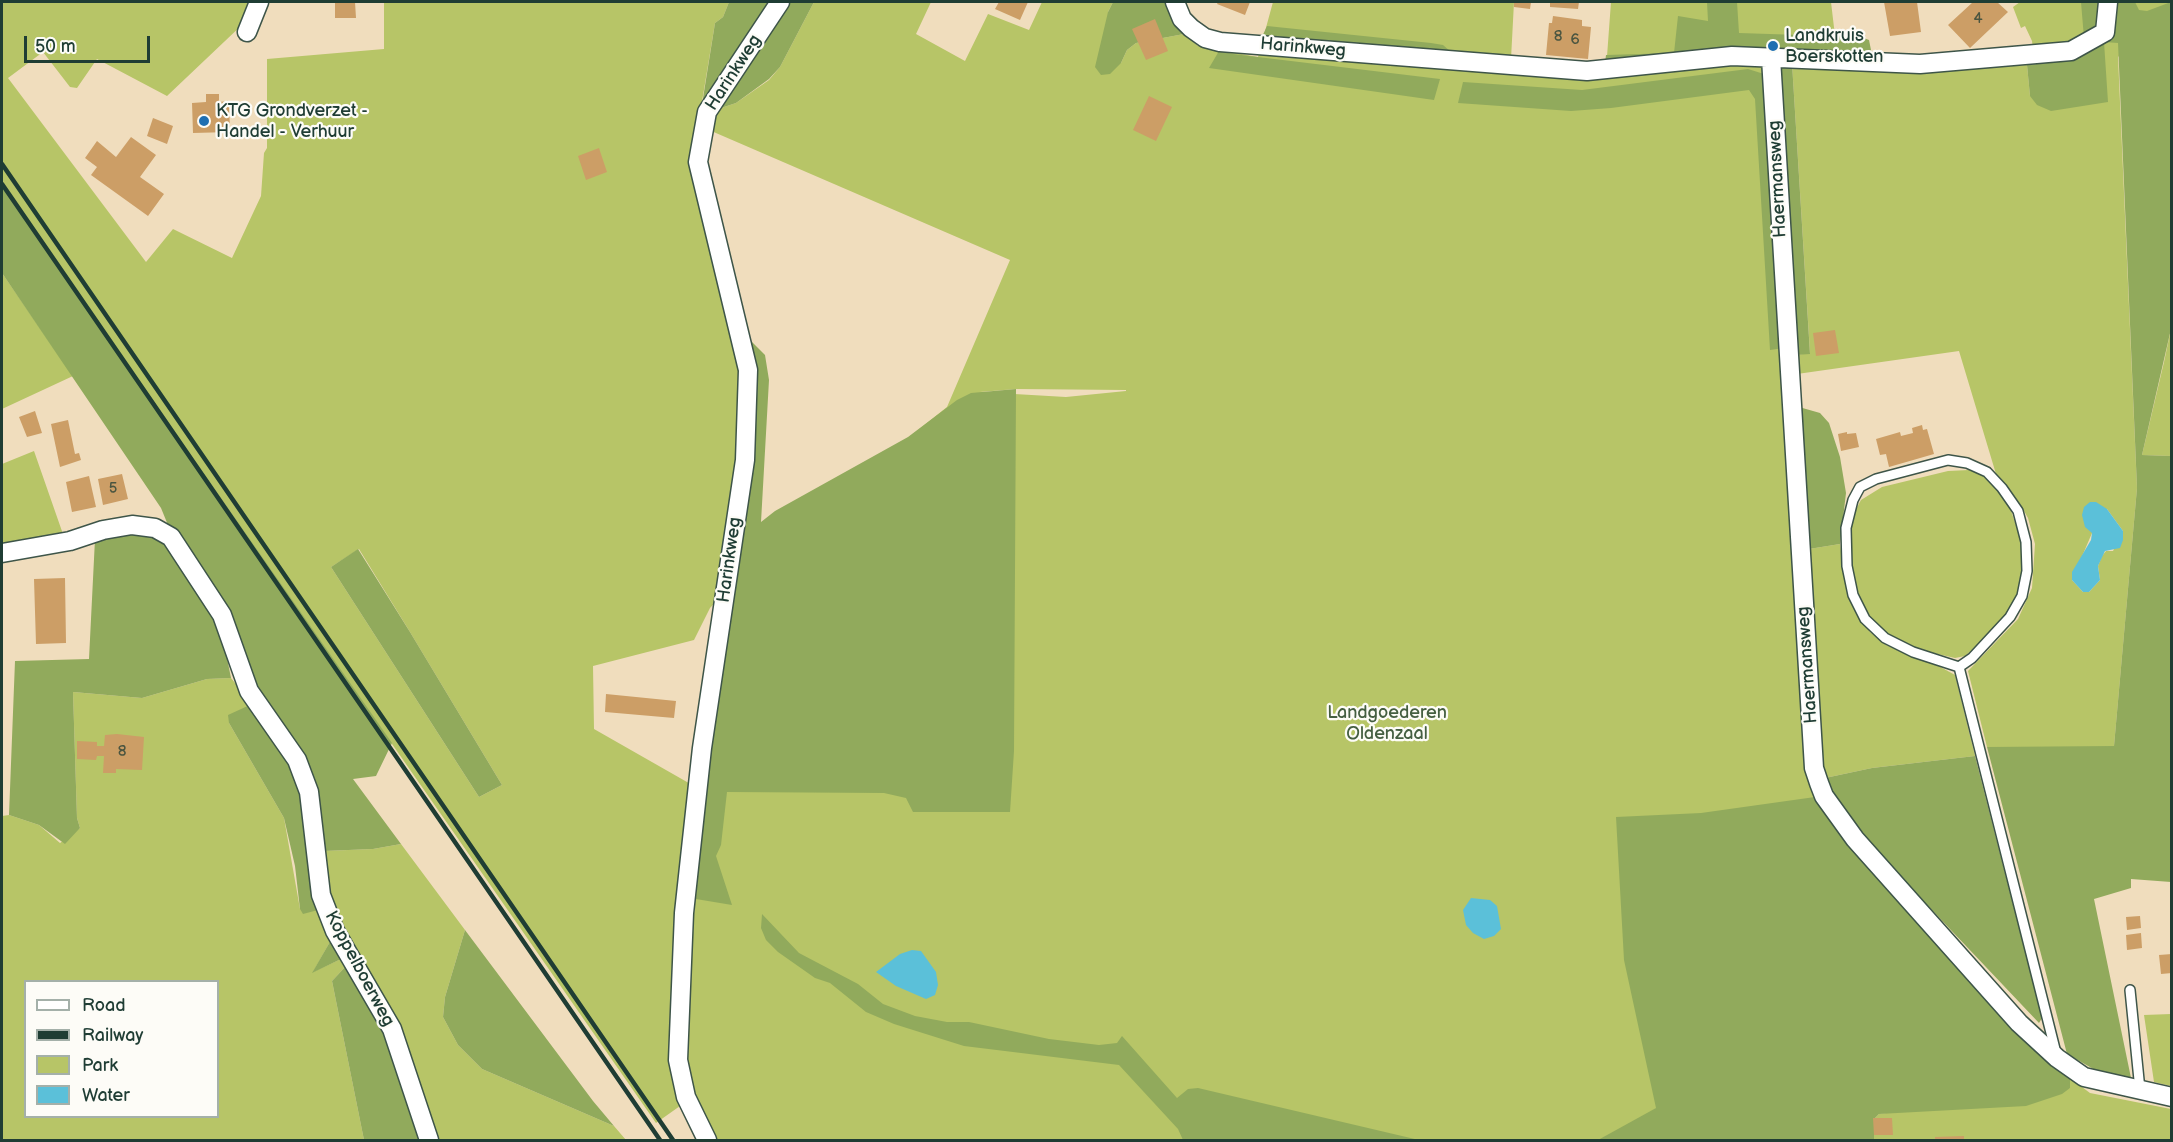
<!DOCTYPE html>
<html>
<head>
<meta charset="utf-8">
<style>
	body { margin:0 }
	#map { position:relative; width:2173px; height:1142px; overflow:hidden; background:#f0ddbd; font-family:"Balsamiq Sans",sans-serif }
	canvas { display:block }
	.frame { position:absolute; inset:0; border:3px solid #1f3d34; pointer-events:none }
	.legend { position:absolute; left:24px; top:980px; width:195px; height:138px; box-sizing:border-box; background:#fdfcf7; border:2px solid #a4b0a9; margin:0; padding:8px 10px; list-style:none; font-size:18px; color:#1f3d34 }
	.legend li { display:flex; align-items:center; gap:12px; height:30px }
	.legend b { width:30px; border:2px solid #a4b0a9 }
	.scale { position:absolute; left:24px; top:36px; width:126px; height:27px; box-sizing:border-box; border:3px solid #1f3d34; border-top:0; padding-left:8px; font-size:18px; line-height:21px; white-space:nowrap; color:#1f3d34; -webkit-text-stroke:4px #fdfcf7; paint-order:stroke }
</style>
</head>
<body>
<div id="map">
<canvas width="2173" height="1142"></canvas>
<div class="frame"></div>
<ul class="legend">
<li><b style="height:8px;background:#fff"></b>Road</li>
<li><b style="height:8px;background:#1f3d34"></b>Railway</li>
<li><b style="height:16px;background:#b7c567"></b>Park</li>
<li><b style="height:16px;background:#5bc0d9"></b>Water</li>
</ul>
<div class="scale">50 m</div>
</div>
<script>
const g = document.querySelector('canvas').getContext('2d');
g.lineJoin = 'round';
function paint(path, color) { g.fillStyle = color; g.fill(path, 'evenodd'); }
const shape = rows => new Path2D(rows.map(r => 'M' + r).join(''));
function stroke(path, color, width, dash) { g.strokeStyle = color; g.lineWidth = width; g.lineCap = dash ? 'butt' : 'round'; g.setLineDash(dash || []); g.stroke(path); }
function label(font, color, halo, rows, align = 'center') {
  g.font = font + ' "Balsamiq Sans",sans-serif'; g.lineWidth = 4.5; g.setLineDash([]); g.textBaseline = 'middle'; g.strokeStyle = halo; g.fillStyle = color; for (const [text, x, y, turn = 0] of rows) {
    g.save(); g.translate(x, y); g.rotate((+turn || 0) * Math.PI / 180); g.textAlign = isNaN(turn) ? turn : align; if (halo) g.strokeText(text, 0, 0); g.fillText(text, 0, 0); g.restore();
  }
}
paint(shape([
	[2,2,255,2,244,23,167,96,97,59,77,88,70,87,43,52,8,78,146,262,173,229,232,258,261,196,264,153,267,148,267,59,384,49,384,2,729,2,723,17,715,23,692,162,741,373,742,407,720,597,710,608,694,640,593,666,594,729,694,786,674,1084,680,1106,656,1123,2,184],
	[359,549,410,632,502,785,479,797,331,567],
	[814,2,931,2,916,34,965,61,988,14,1029,30,1042,2,1113,2,1108,12,1121,63,1127,50,1136,43,1184,34,1198,46,1258,57,1273,2,1514,2,1511,59,1606,70,1611,2,1831,2,1835,36,1765,52,1815,798,1854,850,1656,1108,1649,1140,710,1140,688,1087,684,1033,703,807,908,438,947,407,1010,260,709,130,715,110,736,103,769,80,780,67],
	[1016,389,1126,390,1126,391,1066,397,980,392],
	[2020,2,2171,2,2118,57,2137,488,2114,746,2107,747,1987,747,1968,671,2018,619,2032,588,2035,544,2028,518,2020,504,1996,474,1959,351,1797,374,1796,355,1810,353,1792,63,1922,72,2027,65,2030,96,2105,62,2034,57,2032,41,2025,26,2021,28,2013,7],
	[2107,509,2123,531,2113,551,2106,551,2102,556,2098,566,2100,580,2089,592,2083,592,2072,580,2092,533],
	[2,273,73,376,2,409],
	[2171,329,2171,456,2142,455,2164,362],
	[34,451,64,537,2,545,2,464],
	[1969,470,1991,479,2010,508,2020,537,2023,566,2020,590,2010,609,1988,636,1965,656,1955,658,1916,649,1888,635,1873,621,1863,606,1852,574,1852,517,1861,500,1882,487,1948,471],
	[1840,544,1847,593,1870,632,1886,645,1914,658,1935,664,1955,675,1975,756,1872,768,1825,778,1821,766,1809,549],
	[231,678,252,704,229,723,284,818,300,909,318,910,331,940,313,972,341,959,346,966,332,981,364,1140,2,1140,2,816,9,815,39,825,60,843,80,828,77,818,73,692,142,698,207,679],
	[26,982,218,982,218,1116,26,1116],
	[401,844,465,930,445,997,443,1017,458,1045,482,1069,614,1126,626,1140,436,1140,423,1091,397,1028,332,909,326,875,324,851,373,849],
	[2171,1014,2172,1014,2171,1086,2154,1082,2144,1015],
	[2070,1078,2090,1093,2171,1109,2171,1140,1874,1140,1874,1119,1879,1114,2070,1088]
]), '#b7c567');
paint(shape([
	[729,2,772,2,719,77,700,117,715,23,723,17],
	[789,2,814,2,780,67,769,79,736,103,715,110],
	[1113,2,1173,2,1176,26,1184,34,1136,43,1127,50,1121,63,1110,74,1101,75,1095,67,1108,12],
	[1707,2,1737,2,1739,33,1861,37,1869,40,1872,55,1605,63,1606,55,1674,53,1678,16,1708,21],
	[2081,2,2101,2,2100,25,2084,38],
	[2114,2,2135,2,2139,10,2147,11,2171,2,2171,329,2142,455,2171,456,2171,882,2131,879,2131,888,2094,899,2131,1078,2097,1071,2067,1054,1987,747,2114,746,2137,488,2118,43,2104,42,2108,102,2051,111,2037,105,2030,96,2027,65,2066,61,2076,57],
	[1267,26,1431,43,1443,45,1451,52,1261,39],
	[1219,51,1233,54,1440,79,1434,100,1209,68],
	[1792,63,1810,354,1796,355,1781,77,1781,65],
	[1748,69,1764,74,1784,348,1770,350,1755,99,1749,90,1611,108,1571,111,1458,103,1463,82,1582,90],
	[2,184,392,743,376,776,353,779,401,844,373,849,324,851,317,791,250,677,170,530,161,508,2,273],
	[749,339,765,355,769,380,761,522,775,511,908,437,957,400,971,393,1016,389,1014,751,1010,812,913,812,906,798,884,793,727,792,721,845,716,856,732,905,696,899,703,807,729,614],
	[1799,407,1820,413,1829,423,1840,457,1846,493,1840,544,1809,549],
	[122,532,158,537,167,545,209,608,225,648,231,678,207,679,142,698,73,692,77,818,80,828,65,844,39,825,9,815,15,661,89,659,95,539],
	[358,549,410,632,502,785,479,797,331,567],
	[252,704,288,760,303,798,318,910,303,914,300,909,295,866,284,818,229,723,228,715],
	[1975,756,2042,1018,2039,1023,1859,833,1831,795,1825,778,1872,768],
	[1815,797,1854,849,2025,1035,2070,1078,2070,1088,2062,1094,2026,1106,1879,1114,1874,1119,1874,1140,1598,1140,1656,1108,1624,960,1616,817,1701,813],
	[762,914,799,953,858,984,883,1004,915,1016,947,1022,969,1022,1049,1039,1099,1045,1117,1043,1122,1036,1177,1098,1188,1089,1198,1088,1419,1140,1183,1140,1178,1129,1119,1065,964,1046,894,1024,866,1012,830,983,815,978,778,952,766,940,761,928],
	[465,930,593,1101,614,1126,482,1069,458,1045,443,1017,445,997],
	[331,940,341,959,312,973],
	[346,966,391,1042,424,1140,364,1140,332,981]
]), '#91aa5c');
paint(shape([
	[2090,502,2096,502,2107,509,2123,531,2123,540,2120,548,2105,551,2098,566,2100,580,2089,592,2083,592,2072,580,2072,572,2091,540,2092,533,2085,527,2082,515,2084,507],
	[1471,898,1490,900,1497,906,1501,929,1494,936,1484,939,1473,933,1466,925,1463,910],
	[912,950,921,951,936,972,938,985,935,995,926,999,896,986,876,972,900,954]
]), '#5bc0d9');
paint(shape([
	[335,2,355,2,356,18,335,18],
	[999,2,1028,2,1020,20,995,9],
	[1218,2,1250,2,1245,15,1217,4],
	[1514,2,1531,2,1530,9,1514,7],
	[1550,2,1579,2,1578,9,1550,7],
	[1884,2,1917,2,1921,32,1890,36],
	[1973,2,1997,2,2008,12,1970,48,1948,25],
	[1553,16,1582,20,1582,26,1591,27,1588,59,1546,55,1549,23,1552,23],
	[1155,19,1168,51,1146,60,1132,29],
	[206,94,219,94,219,102,229,101,230,132,193,133,192,103,206,102],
	[1149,96,1172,107,1156,141,1133,130],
	[153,118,173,126,167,144,147,136],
	[131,137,156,155,140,177,164,194,148,216,91,175,97,167,85,158,97,141,116,157],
	[599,148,607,172,586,180,578,156],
	[1835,330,1839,353,1816,356,1813,333],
	[35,411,42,433,27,437,19,417],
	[68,420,75,454,79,453,81,460,60,467,51,424],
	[1922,425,1923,430,1927,429,1934,454,1889,467,1886,454,1880,455,1876,439,1900,432,1901,436,1913,433,1912,428],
	[1847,432,1847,434,1856,433,1859,447,1841,451,1838,434],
	[122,474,128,499,103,505,98,479],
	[89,476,96,507,72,512,66,482],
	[65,578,66,643,36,644,34,579],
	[606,694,676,701,674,718,605,712],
	[117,734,144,737,142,770,116,769,116,773,103,773,104,756,97,756,96,760,77,759,77,741,97,742,97,746,104,746,105,735],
	[2140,916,2141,928,2127,930,2126,917],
	[2141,933,2142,948,2127,950,2126,935],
	[2172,954,2172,973,2161,974,2159,955],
	[1873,1118,1892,1118,1893,1135,1874,1135],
	[1964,1136,1964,1140,1935,1140,1935,1137]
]), '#cc9e66');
const service = shape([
	[1959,667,1972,658,2010,617,2022,596,2027,571,2026,542,2018,511,2002,488,1987,472,1967,463,1948,460,1876,479,1860,487,1853,500,1846,528,1847,566,1853,595,1865,619,1885,638,1913,652,1959,667,2056,1053],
	[2130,990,2140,1090]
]);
const minor = shape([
	[1175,2,1182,19,1191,28,1205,38,1220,42,1587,71,1732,56,1920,64,2071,51,2105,32,2108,2],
	[247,32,259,2],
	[1771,58,1814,768,1819,783,1824,796,1855,839,2019,1023,2057,1058,2084,1077,2172,1097],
	[2,553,70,541,103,530,132,525,155,528,171,537,222,615,249,691,297,760,309,792,321,895,335,931,392,1029,429,1140],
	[707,1140,686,1097,678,1060,684,913,702,748,745,460,748,370,698,162,707,112,780,2]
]);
stroke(service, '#3e5549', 12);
stroke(minor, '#3e5549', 21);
stroke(service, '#fff', 9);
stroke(minor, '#fff', 18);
stroke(shape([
	[2,164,673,1140],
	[2,184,660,1140]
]), '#1f3d34', 4.5);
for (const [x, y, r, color] of [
	[1773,46,6,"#1f6fb2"],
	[204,121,6,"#1f6fb2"]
]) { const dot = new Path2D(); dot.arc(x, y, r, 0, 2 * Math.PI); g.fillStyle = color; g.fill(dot); stroke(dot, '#fdfcf7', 2); }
label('15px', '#4a5540', null, [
	["4",1978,19],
	["8",1558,37],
	["6",1575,40],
	["5",113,489],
	["8",122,752]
]);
label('18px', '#1f3d34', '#fdfcf7', [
	["Landkruis",1785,36],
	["Boerskotten",1785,57],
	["KTG Grondverzet -",216,111],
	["Handel - Verhuur",216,132]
], 'left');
label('18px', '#1f3d34', '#fdfcf7', [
	["Harinkweg",1303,48,5],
	["Harinkweg",734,73,-57],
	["Haermansweg",1778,179,-93],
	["Harinkweg",730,560,-82],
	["Haermansweg",1808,665,-94],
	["Koppelboerweg",359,969,62]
]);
label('18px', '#455f41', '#fdfcf7', [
	["Landgoederen",1387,713],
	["Oldenzaal",1387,734]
]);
</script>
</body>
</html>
